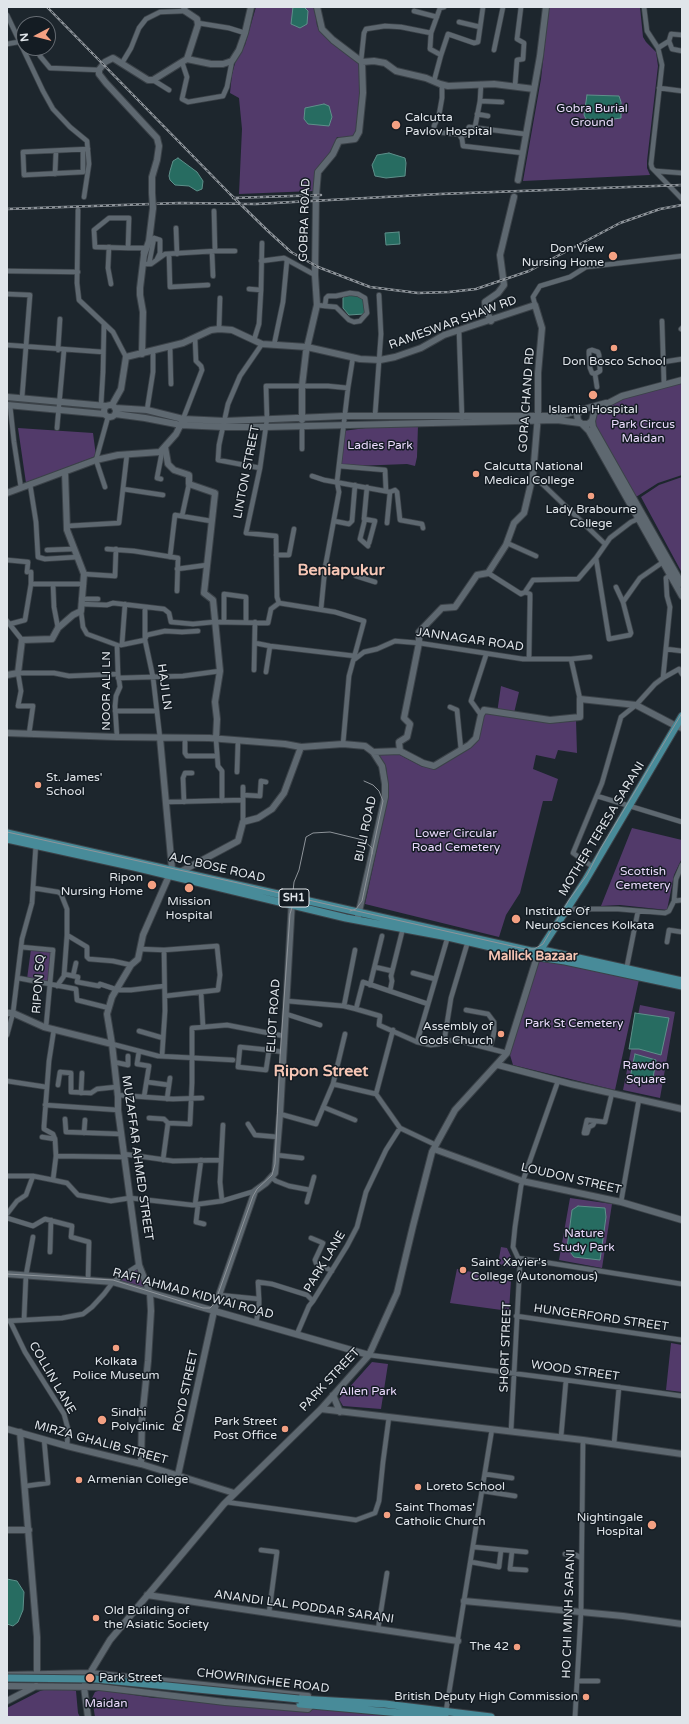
<!DOCTYPE html>
<html>
<head>
<meta charset="utf-8">
<style>
	body { margin:0 }
	#map { position:relative; width:689px; height:1724px; overflow:hidden; background:#1d262d; font-family:"Varela Round",sans-serif }
	canvas { display:block }
	.frame { position:absolute; inset:0; border:8px solid #e0e5ea; pointer-events:none }
	.north { position:absolute; left:16px; top:16px; width:40px; height:40px; box-sizing:border-box; background:#141c23; border:1px solid #666c73; border-radius:50%; rotate:263deg; font-size:11px; font-weight:700; line-height:16px; text-align:center; color:#e0e5ea }
	.north::after { content:''; display:block; margin:auto; width:14px; height:18px; background:#f3a082; clip-path:polygon(50% 0,100% 100%,50% 72%,0 100%) }
</style>
</head>
<body>
<div id="map">
<canvas width="689" height="1724"></canvas>
<div class="frame"></div>
<div class="north">N</div>
</div>
<script>
const g = document.querySelector('canvas').getContext('2d');
g.lineJoin = 'round';
function paint(path, color) { g.fillStyle = color; g.fill(path, 'evenodd'); }
const shape = rows => new Path2D(rows.map(r => 'M' + r).join(''));
function stroke(path, color, width, dash) { g.strokeStyle = color; g.lineWidth = width; g.lineCap = dash ? 'butt' : 'round'; g.setLineDash(dash || []); g.stroke(path); }
function label(font, color, halo, rows, align = 'center') {
  g.font = font + ' "Varela Round",sans-serif'; g.lineWidth = 3; g.setLineDash([]); g.textBaseline = 'middle'; g.strokeStyle = halo; g.fillStyle = color; for (const [text, x, y, turn = 0] of rows) {
    g.save(); g.translate(x, y); g.rotate((+turn || 0) * Math.PI / 180); g.textAlign = isNaN(turn) ? turn : align; if (halo) g.strokeText(text, 0, 0); g.fillText(text, 0, 0); g.restore();
  }
}
paint(shape([
	[256,7,315,7,317,26,326,36,360,63,361,93,357,130,353,138,337,137,331,153,317,169,313,191,239,194,242,129,239,98,230,93,232,74,236,60,245,45],
	[549,7,640,7,643,37,646,42,656,52,658,66,647,161,647,168,650,175,523,181,541,79],
	[682,381,682,475,658,483,636,497,589,417,624,397],
	[402,425,415,427,418,425,417,457,415,466,407,464,355,466,341,464,343,431,373,427],
	[18,428,93,433,96,456,26,483],
	[682,477,682,573,641,497,659,485],
	[501,686,519,692,514,713,576,720,577,753,558,750,555,759,536,755,533,769,558,779,552,801,543,801,520,893,506,915,499,937,365,904,389,793,386,767,378,755,398,754,423,767,433,767,476,737,485,711,497,713],
	[632,828,682,840,682,858,674,875,667,910,620,905,601,906],
	[31,949,51,951,48,982,27,979],
	[542,953,640,975,615,1090,513,1065,510,1055,519,1020],
	[640,1005,675,1012,660,1098,623,1090],
	[570,1198,612,1204,602,1268,559,1260],
	[501,1247,507,1248,514,1263,515,1268,498,1264],
	[138,1268,148,1291,117,1281],
	[457,1269,511,1280,509,1311,450,1303],
	[671,1343,682,1345,682,1392,666,1390],
	[372,1362,388,1364,381,1409,343,1406,339,1399],
	[51,1688,65,1688,76,1691,78,1713,80,1717,7,1717,7,1708,40,1691],
	[101,1690,154,1698,250,1701,379,1711,428,1717,95,1717,92,1698,95,1692]
]), '#523a6a');
const water = shape([
	[293,7,304,7,308,11,307,24,300,28,291,24,293,7],
	[587,95,619,96,621,102,621,118,607,120,586,119,584,115,587,95],
	[324,104,329,106,332,117,329,126,308,124,304,119,305,108,324,104],
	[389,153,405,158,406,163,405,176,386,178,375,176,372,165,377,155,389,153],
	[178,158,197,172,203,181,202,189,197,191,189,186,175,185,170,180,169,176,170,171,173,161,178,158],
	[399,232,400,244,386,245,385,233,399,232],
	[348,292,365,296,366,302,364,314,349,315,343,308,343,298,348,292],
	[635,1013,669,1018,661,1055,639,1049,629,1049,635,1013],
	[635,1054,656,1060,652,1084,630,1078,635,1054],
	[578,1206,605,1208,606,1217,600,1260,574,1257,567,1248,572,1210,578,1206],
	[7,1579,17,1581,24,1592,23,1610,18,1622,13,1626,7,1624,7,1579]
]);
paint(water, '#276c61');
stroke(water, '#5e908a', 1);
const street = shape([
	[644,7,647,31,658,48,662,65,651,164,652,168,682,199],
	[414,11,437,17],
	[7,15,43,91,53,109,70,127,87,141,89,164,84,197],
	[459,22,480,27],
	[198,23,229,28,245,33],
	[682,35,671,34,669,41,672,49,682,51],
	[7,44,24,41],
	[37,48,40,56,50,68,99,70],
	[658,48,669,41],
	[494,50,503,7],
	[441,55,448,34,474,43,478,42,483,7],
	[361,61,364,33,366,29,385,26,401,27,431,33],
	[182,62,187,77,182,99,188,102,223,96,227,87,232,61],
	[122,63,131,48,139,28,146,19,160,12,185,11],
	[153,80,169,90],
	[434,81,441,55,430,49,431,33,440,8,444,7],
	[442,85,442,98,439,115,434,126,435,130,437,132,465,135,469,127,525,134],
	[515,86,517,60,523,59,524,43,517,39,521,7],
	[659,88,682,91],
	[480,101,481,84],
	[477,114,488,116],
	[475,127,480,101,502,102],
	[459,134,462,139,463,146,523,153],
	[83,150,83,172,24,175,23,152,88,149],
	[656,171,682,173],
	[55,174,56,151],
	[78,210,77,283,79,300,113,332,126,357],
	[176,228,177,254],
	[109,247,108,268,111,284],
	[128,248,129,218,109,218,94,230,95,247,128,248,144,248,143,253],
	[215,251,235,251],
	[212,252,213,276],
	[169,254,170,287,208,285],
	[261,261,284,258,315,275],
	[143,262,143,264,151,264,165,254,215,251,214,211],
	[149,264,154,238,160,240,160,253,157,259],
	[7,271,78,272],
	[249,289,261,290],
	[7,294,30,295,22,398],
	[317,305,325,306,336,307,349,320,354,322,360,321,367,313,365,298,358,294,350,293,336,296,328,296,326,298,325,306],
	[535,305,533,297,540,286,570,277,586,267,682,256],
	[662,321,664,384],
	[219,329,220,298],
	[681,329,682,328],
	[459,331,462,418],
	[254,340,259,324,261,290,262,243],
	[7,345,103,352],
	[274,345,283,302,287,260],
	[170,346,171,384],
	[58,350,60,319],
	[663,362,682,359],
	[595,374,600,371,599,355,598,352,592,350,589,351,589,354,590,368,592,373,595,374,597,387],
	[348,388,353,357],
	[10,405,14,442,21,488],
	[101,405,103,372,104,324],
	[147,410,153,372,153,351],
	[375,416,381,334,379,295],
	[183,419,202,370,201,366,196,361,195,338],
	[302,426,302,449],
	[57,428,64,350],
	[160,452,162,452,157,478,161,479],
	[339,466,385,470,386,491],
	[260,468,218,460,219,445,228,404,240,376,262,344],
	[533,475,605,544],
	[312,476,324,480,390,492,395,490,397,492,400,520,422,524,423,528],
	[30,484,36,522,38,557,45,559,78,557],
	[105,487,96,460,108,417],
	[367,487,364,519,375,521,369,543],
	[123,489,163,495],
	[182,516,189,484],
	[365,519,360,539,368,546],
	[334,521,349,524,352,521,355,485],
	[387,523,390,492],
	[67,526,119,523,127,454],
	[507,543,536,556],
	[107,549,134,551,178,558,177,591],
	[47,550,73,549],
	[276,555,289,555,294,529],
	[170,557,175,515,211,521],
	[7,560,28,562,27,572],
	[177,569,207,565],
	[488,573,521,594,525,592,533,580,578,579,596,558],
	[84,574,115,576,116,549],
	[356,576,375,582],
	[31,584,84,584],
	[53,584,54,607,58,628],
	[616,587,623,602,631,633,630,635,609,639,596,558,610,538,631,522,638,519],
	[525,592,530,594,530,600,529,659],
	[81,599,98,599],
	[623,602,640,578,663,562],
	[81,604,107,605,113,603,164,609,169,613,171,622,193,624,214,622,268,623,271,609,279,603],
	[145,607,145,640,153,677,160,738],
	[321,609,325,568,339,492,337,482,348,388,328,386,266,386,267,419,260,468,246,533,276,536,277,597,279,603,335,612,364,621,349,676,343,744],
	[81,611,83,627,87,634,117,645],
	[7,621,22,640],
	[224,622,224,594,246,597,246,622],
	[10,624,25,620,31,584,31,572],
	[145,639,147,635,165,631,182,632,198,631],
	[255,643,270,646,355,656],
	[122,644,125,604],
	[121,645,145,640],
	[666,649,682,651],
	[355,659,364,652,377,649,395,641,419,643,523,659,571,659,580,699],
	[571,659,590,657],
	[254,670,255,622],
	[266,672,270,646],
	[118,678,183,676,220,671],
	[663,678,670,607,667,596,666,578,670,575],
	[450,707,457,710,461,750],
	[115,711,157,711],
	[481,715,471,701,486,655],
	[29,734,33,706,18,706,21,691,18,673,54,673,69,676,118,674],
	[117,737,115,706,116,696,120,687,118,674,117,645],
	[185,738,185,753,187,756,216,756],
	[216,739,218,766,222,771,222,801],
	[237,772,238,741],
	[243,795,260,796,261,781,266,782],
	[597,796,682,822],
	[166,802,243,800],
	[184,802,183,778,185,773,192,773],
	[243,822,243,787],
	[593,867,573,853,602,783,621,717,636,705,655,684,663,678,679,669,682,674],
	[33,888,58,892,61,894,67,909,67,935,87,947,87,957,89,959,113,961,131,965],
	[674,901,676,879,682,865],
	[567,909,618,909,665,913,669,911,674,901,682,900],
	[448,936,417,1042,431,1045,439,1044,446,1041,456,1040,507,1053],
	[667,942,669,930,682,932],
	[21,947,53,950,46,1027],
	[140,949,164,950,217,946,220,975,218,990,165,996],
	[375,967,392,971],
	[626,971,638,911],
	[413,973,435,979],
	[64,974,78,977,77,982,99,986,100,984,118,990,131,990,164,986],
	[73,976,76,963],
	[18,978,76,989,77,1000,109,1008],
	[370,985,382,936],
	[57,986,64,976,67,935],
	[390,991,392,981,391,976,403,928],
	[201,992,203,1027],
	[287,1001,344,1006,356,1009,363,982,428,1004],
	[344,1006,355,950],
	[356,1009,380,1016,379,1025,417,1042],
	[466,1010,488,1014,494,1022,494,1033,490,1048],
	[286,1014,320,1025],
	[393,1030,376,1094,400,1128,436,1145],
	[139,1031,163,1038],
	[7,1035,13,1013,22,939,32,903,36,843],
	[444,1042,451,998,468,941],
	[112,1044,158,1056,233,1060],
	[269,1050,240,1047,238,1067,266,1070,269,1050,283,1052],
	[139,1051,137,1064,149,1066,144,1097],
	[162,1056,165,1011,164,950],
	[114,1062,128,1065,128,1056],
	[7,1081,46,1087],
	[147,1082,169,1085],
	[333,1084,345,1034],
	[58,1085,60,1072,71,1073,71,1092,91,1093,97,1089,116,1087],
	[81,1093,82,1073],
	[117,1095,173,1099,202,1098],
	[167,1099,170,1078],
	[45,1105,118,1110],
	[323,1107,355,1120],
	[280,1114,316,1124,333,1084,376,1094],
	[149,1118,164,1119,168,1123],
	[65,1119,66,1132,121,1134],
	[595,1121,593,1125,589,1127,587,1133,584,1133,587,1120,605,1122,612,1093],
	[248,1124,255,1135,278,1137],
	[84,1133,85,1120],
	[42,1137,55,1139],
	[124,1154,173,1161,221,1160],
	[276,1155,302,1158],
	[56,1156,124,1157],
	[163,1160,168,1123,190,1124,192,1083,192,1028,227,1025,284,1036],
	[7,1176,33,1176,53,1180,67,1183,78,1195,111,1201,130,1198,192,1205,222,1201,255,1191],
	[271,1177,276,1181,289,1186,310,1190],
	[53,1180,56,1156,55,1139,53,1134,44,1129,44,1126,49,1061,54,1029],
	[222,1201,220,1182,223,1125],
	[307,1202,314,1177],
	[621,1202,639,1099],
	[195,1205,201,1160],
	[198,1205,196,1222,204,1224],
	[7,1214,17,1201,26,1195,33,1176],
	[7,1218,33,1226,45,1219,72,1226,71,1237,89,1242,88,1280],
	[311,1238,323,1243,315,1260,316,1263,332,1271],
	[50,1252,51,1220],
	[518,1258,682,1284],
	[219,1295,259,1299,258,1282,272,1284,307,1295,313,1301,347,1246,357,1227,366,1192,386,1150,400,1128],
	[516,1316,682,1340],
	[24,1320,26,1275,33,1237],
	[7,1321,62,1318,83,1314,92,1307,104,1294,113,1282,139,1265],
	[10,1321,25,1352,64,1414,68,1429,67,1446],
	[256,1323,259,1307,259,1299],
	[297,1334,309,1306,313,1301],
	[369,1355,566,1380,682,1396],
	[511,1431,520,1262,513,1247,515,1227,521,1186,558,1081],
	[561,1437,566,1380],
	[614,1444,619,1387],
	[485,1474,512,1478],
	[26,1486,48,1483,44,1439],
	[483,1491,515,1496],
	[226,1502,356,1520,375,1513,379,1501,383,1462,389,1417],
	[474,1547,526,1552],
	[261,1550,277,1552,269,1613],
	[512,1551,510,1569,526,1570],
	[565,1554,576,1555,581,1558],
	[471,1562,499,1567,501,1550],
	[378,1629,387,1573],
	[578,1681,598,1681],
	[446,1711,492,1429],
	[575,1717,581,1612,583,1440]
]);
const secondary = shape([
	[317,7,322,29,333,40,362,62],
	[187,59,211,64,223,64,232,61,239,50,245,33,251,7],
	[362,62,374,61,385,63,396,71,426,78,440,84,448,86,494,84,534,89],
	[518,180,540,56,546,7],
	[152,193,152,177,157,160,159,146,157,138,106,83,99,74,99,70,105,62,113,58,148,80,153,80,182,62,187,59,198,25,197,19,185,11,184,7],
	[491,321,486,310,485,302,498,293,504,285,500,255,514,197],
	[142,354,143,312,140,295,140,288,144,255,149,241,153,208],
	[7,397,106,406],
	'104 411a6 6 0 1 1 12 0a6 6 0 1 1-12 0Z',
	[7,405,104,414],
	[112,405,121,389,126,357,183,343,211,330,219,329,232,330,262,344,307,347,360,359,380,360,395,357,421,348,444,335,535,305,542,328,538,373,538,415,533,475,524,513,514,523,506,545,488,573,477,575,455,607,442,608,419,632,419,643,404,718,410,724,407,737,399,742,400,751],
	[115,408,147,410,183,419,225,421,344,416,559,416,606,403],
	[581,410,577,415,578,421,582,424,588,424,592,421,594,413,599,408,622,396,682,380],
	[115,414,145,418,181,425,223,427,266,427,557,420,580,423],
	[302,420,302,386,306,352,317,305,315,275,316,195,318,172,333,154,339,141,355,139,359,132,363,93,362,62],
	[592,421,593,427,682,584],
	[582,424,589,431,682,596],
	[165,447,168,464,174,470,189,475,189,484,215,493,204,593,213,600,220,671,215,702,217,719,216,739],
	[7,493,96,460,118,455,160,452,176,434,182,422],
	[7,675,18,673,22,640,52,639,58,628,73,615,81,611,84,574,67,530,65,472],
	[7,733,117,737,209,738,285,744,301,747,343,744,365,746,373,752,382,766,385,784,385,797,358,916],
	[373,752,400,751,423,763,434,766,469,745,476,738,481,715,484,710,550,720,580,717,580,699,636,705,676,726,682,728],
	[182,871,238,841,243,822,258,818,272,809,284,793,301,747],
	[7,1013,13,1013,44,1027,112,1044],
	[498,1065,571,1084,682,1109],
	[434,1149,522,1181,621,1202,682,1220],
	[7,1274,113,1282,369,1355],
	[333,1395,340,1412],
	[321,1409,583,1440,682,1454],
	[7,1429,67,1446,141,1464,234,1493],
	[20,1432,37,1637,37,1677],
	[141,1464,142,1419,148,1361,151,1311,150,1293,139,1265,118,1110,118,1097,112,1044,107,1014,112,997,131,965,138,959,143,935,172,869,160,738],
	[178,1475,214,1311,219,1295,255,1191,266,1183,275,1173,280,1114,292,901],
	[7,1530,29,1530],
	[147,1595,458,1641],
	[464,1601,623,1616,682,1624],
	[7,1675,90,1673,308,1696],
	[7,1686,99,1687,225,1702,308,1709,312,1705],
	[7,1701,36,1686],
	[88,1717,84,1687,90,1673,110,1640,224,1504,321,1409,369,1355,397,1293,413,1226,432,1152,455,1110,507,1053,537,957]
]);
const primary = shape([
	[7,833,531,951,547,951,682,981],
	[7,839,134,867,346,918,448,937,525,955,565,961,682,986],
	[537,955,585,881,682,716],
	[299,1699,385,1704,491,1717],
	[300,1704,445,1717]
]);
stroke(street, '#3b4248', 6);
stroke(secondary, '#3b4248', 8);
stroke(primary, '#3b4248', 9);
stroke(street, '#5e6870', 4.5);
stroke(secondary, '#5e6870', 6);
stroke(primary, '#488b99', 7);
stroke(shape([
	[7,832,238,883,304,899,525,949,534,949,543,944,569,900,587,875,601,848,682,713],
	[292,901,294,882,299,870,306,837,313,833,330,832,363,840,372,848,372,854],
	[350,911,356,909,362,901,383,801,379,791,373,785,364,781],
	[7,1274,113,1280,203,1308,210,1308,213,1305,217,1297,253,1196,257,1189,272,1175,275,1164,280,1057,290,914,293,904,299,900,304,899]
]), '#8e949a', 1);
const rail = shape([
	[47,7,230,194,269,232,291,252,318,267,370,287,418,293,449,292,476,289,529,271,620,223,660,209,682,205],
	[233,198,321,195],
	[7,209,180,203,256,204,440,194,682,185]
]);
stroke(rail, '#8e949a', 2.5);
stroke(rail, '#141c23', 1, [3]);
const secondaryBridge = shape([
	[152,193,153,208]
]);
const primaryBridge = shape([
	[7,1678,96,1679,299,1699]
]);
stroke(secondaryBridge, '#3b4248', 8, []);
stroke(primaryBridge, '#3b4248', 9, []);
stroke(secondaryBridge, '#5e6870', 6);
stroke(primaryBridge, '#488b99', 7);
for (const [x, y, r, color] of [
	[396,125,5,"#f3a082"],
	[613,256,5,"#f3a082"],
	[614,348,4,"#f3a082"],
	[593,395,5,"#f3a082"],
	[476,474,4,"#f3a082"],
	[591,496,4,"#f3a082"],
	[38,785,4,"#f3a082"],
	[152,885,5,"#f3a082"],
	[189,888,5,"#f3a082"],
	[516,919,5,"#f3a082"],
	[501,1034,4,"#f3a082"],
	[463,1270,4,"#f3a082"],
	[116,1348,4,"#f3a082"],
	[102,1420,5,"#f3a082"],
	[285,1429,4,"#f3a082"],
	[79,1480,4,"#f3a082"],
	[418,1487,4,"#f3a082"],
	[387,1515,4,"#f3a082"],
	[652,1525,5,"#f3a082"],
	[96,1618,4,"#f3a082"],
	[517,1647,4,"#f3a082"],
	[90,1678,5,"#f3a082"],
	[586,1697,4,"#f3a082"]
]) { const dot = new Path2D(); dot.arc(x, y, r, 0, 2 * Math.PI); g.fillStyle = color; g.fill(dot); stroke(dot, '#141c23', 1.5); }
for (const [x, y, w] of [
	[294,898,30]
]) { const box = new Path2D(); box.roundRect(x - w / 2, y - 9, w, 18, 3); g.fillStyle = '#141c23'; g.fill(box); stroke(box, '#e0e5ea', 1); }
label('bold 11px', '#e0e5ea', null, [
	["SH1",294,898]
]);
label('12px', '#eadafc', '#141c23', [
	["Gobra Burial",592,109],
	["Ground",592,123],
	["Park Circus",643,425],
	["Maidan",643,439],
	["Ladies Park",380,446],
	["Lower Circular",456,834],
	["Road Cemetery",456,848],
	["Scottish",643,872],
	["Cemetery",643,886],
	["Park St Cemetery",574,1024],
	["Rawdon",646,1066],
	["Square",646,1080],
	["Nature",584,1234],
	["Study Park",584,1248],
	["Allen Park",368,1392],
	["Maidan",106,1704]
]);
label('12px', '#e0e5ea', '#141c23', [
	["Calcutta",405,118],
	["Pavlov Hospital",405,132],
	["Don View",604,249,"right"],
	["Nursing Home",604,263,"right"],
	["Don Bosco School",614,362,"center"],
	["Islamia Hospital",593,410,"center"],
	["Calcutta National",484,467],
	["Medical College",484,481],
	["Lady Brabourne",591,510,"center"],
	["College",591,524,"center"],
	["St. James'",46,778],
	["School",46,792],
	["Ripon",143,878,"right"],
	["Nursing Home",143,892,"right"],
	["Mission",189,902,"center"],
	["Hospital",189,916,"center"],
	["Institute Of",525,912],
	["Neurosciences Kolkata",525,926],
	["Assembly of",493,1027,"right"],
	["Gods Church",493,1041,"right"],
	["Saint Xavier's",471,1263],
	["College (Autonomous)",471,1277],
	["Kolkata",116,1362,"center"],
	["Police Museum",116,1376,"center"],
	["Sindhi",111,1413],
	["Polyclinic",111,1427],
	["Park Street",277,1422,"right"],
	["Post Office",277,1436,"right"],
	["Armenian College",87,1480],
	["Loreto School",426,1487],
	["Saint Thomas'",395,1508],
	["Catholic Church",395,1522],
	["Nightingale",643,1518,"right"],
	["Hospital",643,1532,"right"],
	["Old Building of",104,1611],
	["the Asiatic Society",104,1625],
	["The 42",509,1647,"right"],
	["Park Street",99,1678],
	["British Deputy High Commission",578,1697,"right"]
], 'left');
label('12px', '#e0e5ea', '#141c23', [
	["GOBRA ROAD",305,220,-88],
	["RAMESWAR SHAW RD",453,323,-20],
	["GORA CHAND RD",527,400,-86],
	["LINTON STREET",247,472,-79],
	["JANNAGAR ROAD",470,640,8],
	["HAJI LN",164,687,82],
	["NOOR ALI LN",107,691,-90],
	["BIJLI ROAD",366,829,-78],
	["MOTHER TERESA SARANI",602,829,-59],
	["AJC BOSE ROAD",217,868,13],
	["RIPON SQ",39,984,-86],
	["ELIOT ROAD",274,1016,-86],
	["MUZAFFAR AHMED STREET",137,1158,82],
	["LOUDON STREET",571,1179,13],
	["PARK LANE",325,1262,-59],
	["RAFI AHMAD KIDWAI ROAD",193,1294,15],
	["HUNGERFORD STREET",601,1318,8],
	["SHORT STREET",506,1347,-88],
	["WOOD STREET",575,1371,8],
	["COLLIN LANE",52,1378,60],
	["PARK STREET",330,1380,-47],
	["ROYD STREET",186,1391,-78],
	["MIRZA GHALIB STREET",101,1443,15],
	["ANANDI LAL PODDAR SARANI",304,1607,8],
	["HO CHI MINH SARANI",569,1614,-88],
	["CHOWRINGHEE ROAD",263,1681,7]
]);
label('bold 13px', '#f6c6b5', '#141c23', [
	["Mallick Bazaar",533,957]
]);
label('bold 16px', '#f6c6b5', '#141c23', [
	["Beniapukur",341,571],
	["Ripon Street",321,1072]
]);
</script>
</body>
</html>
